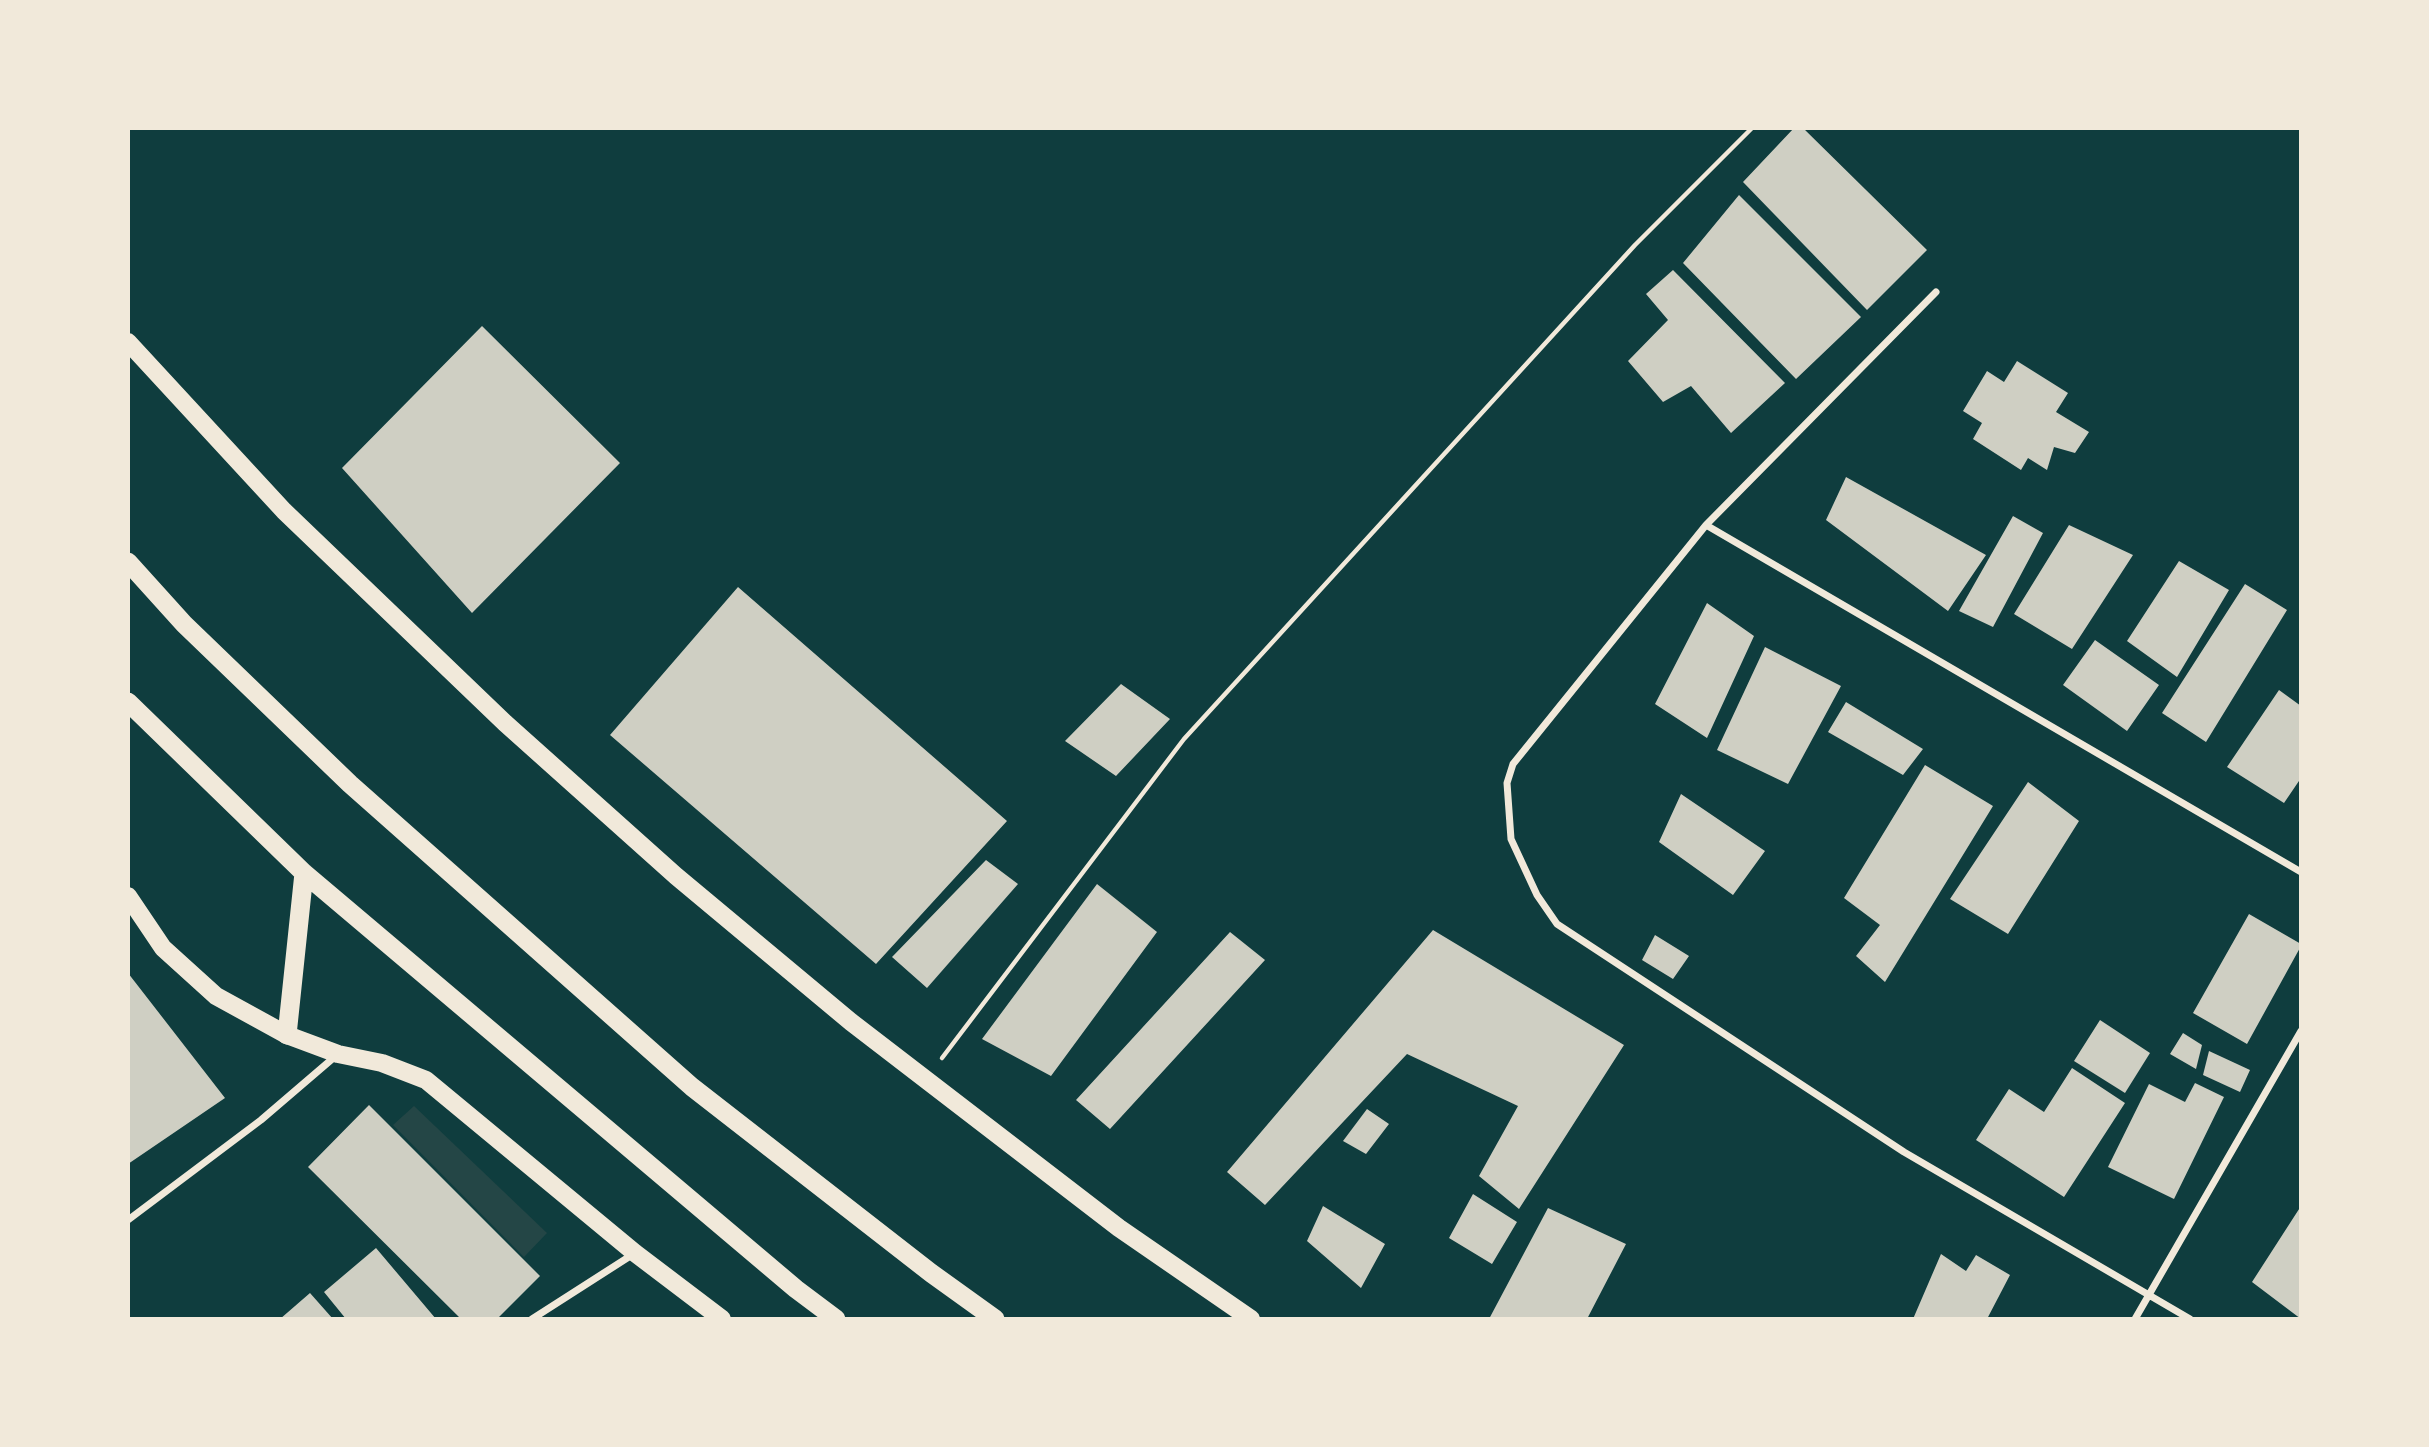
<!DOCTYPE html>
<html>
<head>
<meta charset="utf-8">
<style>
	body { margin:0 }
	#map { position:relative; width:2429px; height:1447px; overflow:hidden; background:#0f3d3e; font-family:"Fira Sans",sans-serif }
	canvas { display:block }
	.frame { position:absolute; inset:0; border:130px solid #f1e9da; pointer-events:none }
</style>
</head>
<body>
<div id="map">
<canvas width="2429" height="1447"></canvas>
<div class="frame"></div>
</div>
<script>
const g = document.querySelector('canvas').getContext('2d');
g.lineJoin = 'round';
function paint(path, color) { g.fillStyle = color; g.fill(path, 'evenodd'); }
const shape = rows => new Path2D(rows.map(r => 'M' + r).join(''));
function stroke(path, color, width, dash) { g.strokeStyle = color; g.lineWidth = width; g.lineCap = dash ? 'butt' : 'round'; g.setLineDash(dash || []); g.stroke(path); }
paint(shape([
	[414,1106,547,1233,524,1257,393,1125]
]), '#244646');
paint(shape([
	[1794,128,1803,128,1927,250,1867,310,1743,182],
	[1739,195,1861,317,1796,379,1683,263],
	[1673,270,1785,383,1731,433,1691,386,1663,402,1628,361,1668,320,1646,294],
	[482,326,620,463,472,613,342,468],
	[2017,361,2068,393,2056,412,2089,432,2075,453,2054,447,2047,470,2028,458,2021,470,1973,439,1982,423,1963,411,1987,371,2004,382],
	[1846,477,1986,555,1948,611,1826,520],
	[2013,516,2043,533,1993,627,1959,611],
	[2069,525,2133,555,2072,649,2014,614],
	[2179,561,2229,590,2177,677,2127,641],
	[2245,584,2287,610,2206,742,2162,713],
	[738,587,1007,821,876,964,610,735],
	[1707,603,1754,636,1707,738,1655,704],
	[2095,640,2159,685,2127,731,2063,685],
	[1765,647,1841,686,1788,784,1717,750],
	[1121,684,1170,719,1116,776,1065,741],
	[2279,690,2301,706,2301,778,2284,803,2227,767],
	[1846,702,1923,749,1903,775,1828,732],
	[1925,765,1993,806,1885,982,1856,956,1880,925,1844,898],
	[2028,782,2079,821,2008,934,1950,899],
	[1681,794,1765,851,1733,895,1659,842],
	[986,860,1018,884,927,988,892,957],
	[1097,884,1157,932,1051,1076,982,1039],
	[2249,914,2301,944,2301,946,2247,1044,2193,1013],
	[1433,930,1624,1045,1519,1209,1479,1176,1518,1106,1407,1054,1265,1205,1227,1172],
	[1230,932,1265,960,1110,1129,1076,1100],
	[1655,935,1689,956,1673,979,1642,960],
	[128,973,225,1098,128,1164],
	[2100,1020,2150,1053,2125,1093,2074,1061],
	[2183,1033,2202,1045,2196,1069,2170,1054],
	[2209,1051,2250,1070,2240,1092,2203,1075],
	[2072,1068,2125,1103,2064,1197,1976,1140,2009,1089,2044,1112],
	[2195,1083,2224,1097,2174,1199,2108,1167,2149,1084,2185,1102],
	[369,1105,540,1276,497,1319,461,1319,308,1167],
	[1367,1109,1389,1124,1366,1154,1343,1141],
	[1473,1194,1517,1222,1492,1264,1449,1238],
	[1323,1206,1385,1244,1361,1288,1307,1241],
	[2301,1206,2301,1319,2252,1282],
	[1548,1208,1626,1244,1587,1319,1489,1319],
	[376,1248,436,1319,346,1319,324,1292],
	[1941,1254,1966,1271,1976,1255,2010,1275,1987,1319,1913,1319],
	[310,1293,333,1319,280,1319]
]), '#cfcfc3');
stroke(shape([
	[942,1058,1184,739,1635,245,1752,128]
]), '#f1e9da', 4.5);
stroke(shape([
	[1936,292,1706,525,1513,764,1507,783,1511,839,1537,895,1557,924,1904,1152,2190,1319],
	[1706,525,2301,872],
	[128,1220,261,1120,338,1054],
	[532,1319,635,1253],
	[2135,1319,2301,1031]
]), '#f1e9da', 7);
stroke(shape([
	[128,342,284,511,505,723,676,876,851,1022,1119,1228,1251,1319],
	[128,896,163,948,216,996,287,1035,338,1054,382,1063,426,1080,635,1253,722,1319]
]), '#f1e9da', 18);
stroke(shape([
	[128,562,184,624,350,784,692,1087,931,1273,995,1319],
	[128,702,304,873,796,1289,836,1319],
	[287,1035,304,873]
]), '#f1e9da', 19);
</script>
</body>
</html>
